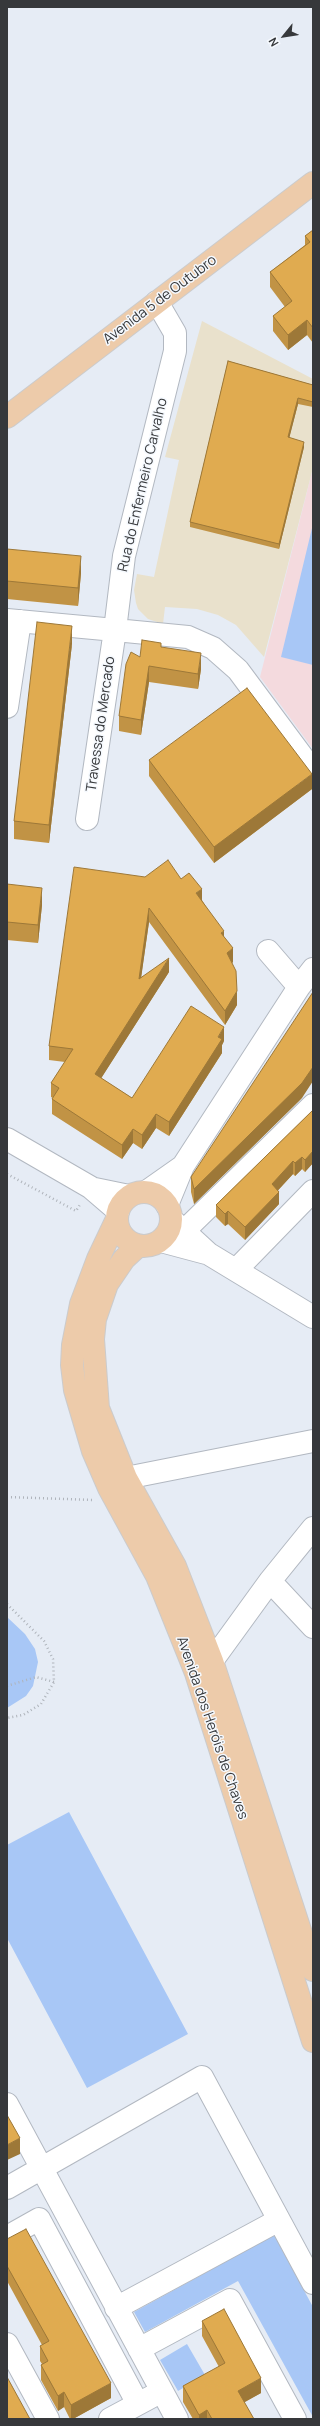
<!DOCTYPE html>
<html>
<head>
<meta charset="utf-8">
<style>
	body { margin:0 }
	#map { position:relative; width:320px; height:2426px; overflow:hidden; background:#e6ecf5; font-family:Manrope,sans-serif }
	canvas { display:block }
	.frame { position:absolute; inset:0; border:8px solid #36383b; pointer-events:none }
	.north { position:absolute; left:264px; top:16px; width:40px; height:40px; -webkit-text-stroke:3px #f5f9fe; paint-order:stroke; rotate:240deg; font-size:11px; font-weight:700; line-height:16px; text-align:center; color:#36383b }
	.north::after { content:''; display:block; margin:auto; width:14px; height:18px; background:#36383b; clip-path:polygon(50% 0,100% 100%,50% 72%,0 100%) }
</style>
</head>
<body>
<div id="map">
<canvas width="320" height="2426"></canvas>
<div class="frame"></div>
<div class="north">N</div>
</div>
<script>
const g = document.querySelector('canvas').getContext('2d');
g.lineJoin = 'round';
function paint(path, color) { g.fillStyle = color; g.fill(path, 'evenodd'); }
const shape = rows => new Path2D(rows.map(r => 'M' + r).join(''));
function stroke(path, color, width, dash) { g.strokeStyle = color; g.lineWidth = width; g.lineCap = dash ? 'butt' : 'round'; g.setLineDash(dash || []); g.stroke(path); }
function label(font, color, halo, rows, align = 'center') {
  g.font = font + ' Manrope,sans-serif'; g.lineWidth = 3; g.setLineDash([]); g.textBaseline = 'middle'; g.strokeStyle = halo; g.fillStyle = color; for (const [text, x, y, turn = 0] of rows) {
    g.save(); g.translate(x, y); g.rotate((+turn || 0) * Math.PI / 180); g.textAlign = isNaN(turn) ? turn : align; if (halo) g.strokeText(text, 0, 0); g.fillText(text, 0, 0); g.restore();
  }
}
paint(shape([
	[313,468,313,749,260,677]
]), '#f4dade');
paint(shape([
	[202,321,313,379,313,468,264,657,236,625,218,615,197,609,165,607,163,624,148,619,138,609,136,603,134,590,137,574,154,577,179,460,165,457]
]), '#e9e1cc');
paint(shape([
	[313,524,313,665,281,657],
	[7,1617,25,1634,35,1649,38,1662,33,1686,26,1696,7,1708],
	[69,1812,188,2034,87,2088,7,1938,7,1845],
	[274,2235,313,2307,313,2417,238,2281,145,2332,134,2312],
	[187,2344,205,2375,178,2391,160,2360]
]), '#a8c7f6');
const minor = shape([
	[157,302,175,333,175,351,124,556,115,630,188,637,213,648,238,670,313,771],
	[7,620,115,630,87,819],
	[7,707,20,621],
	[268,951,299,987],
	[7,1139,90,1187,118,1211],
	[95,1189,129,1196],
	[146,1192,183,1166],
	[167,1205,183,1166,299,987,313,969],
	[171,1219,209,1254,313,1317],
	[184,1231,313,1105],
	[161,1241,206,1253],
	[236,1270,313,1191],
	[126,1478,313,1441],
	[270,1581,313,1627],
	[212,1661,270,1581,313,1528],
	[7,2104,177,2419],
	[7,2188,202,2077,313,2283],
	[7,2237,39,2219,138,2404],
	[116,2308,279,2220],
	[7,2344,48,2419],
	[139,2349,230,2300,295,2419],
	[110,2419,151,2397]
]);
const major = shape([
	[7,417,313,183],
	'117 1219a27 27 0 1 1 54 0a27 27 0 1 1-54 0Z',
	[117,1219,98,1259,81,1304,73,1345,72,1365,75,1390,93,1451,109,1488,157,1576,196,1673,313,2041],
	[138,1246,124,1259,107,1284,95,1319,93,1339,98,1408,126,1478,175,1566,212,1661,313,1970]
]);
stroke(minor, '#b2b8c1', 24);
stroke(major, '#cbcbcc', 24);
stroke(shape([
	[7,1174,76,1211,81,1203],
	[7,1497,94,1500],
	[7,1604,44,1641,53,1659,54,1682,41,1704,23,1715,7,1718],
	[7,1686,36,1677,54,1682]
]), '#afb4bb', 2.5, [1, 3]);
stroke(minor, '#fff', 22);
stroke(major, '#edcbaa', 22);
paint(shape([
	[313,230,313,343,307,335,288,350,273,331,273,316,285,307,270,287,270,272,305,245,305,236],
	[228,361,313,385,313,407,298,404,289,438,304,447,279,549,190,527,190,522],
	[7,549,81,573,78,606,7,599],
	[72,644,49,843,14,839,14,821],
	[161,647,201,669,198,689,149,682,141,735,119,731,119,716,140,657],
	[149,760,312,789,214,863,149,776],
	[145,877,181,879,202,900,224,937,233,962,232,963,237,1005,225,1025,149,922,141,977,169,972,101,1078,132,1098,224,1041,222,1045,222,1053,169,1136,156,1128,142,1149,133,1143,122,1159,52,1114,52,1099,53,1098,51,1097,51,1083,65,1062,49,1060,49,1046],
	[7,884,42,905,38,943,7,940],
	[302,1098,194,1204,191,1192,191,1177],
	[313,1110,313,1163,305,1172,302,1169,295,1176,293,1174,278,1190,279,1204,245,1240,228,1224,225,1226,216,1217,216,1205],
	[7,2239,111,2398,73,2419,70,2419,64,2407,58,2411,41,2380,41,2365,42,2364,40,2361,40,2346,42,2345,7,2281],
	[202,2321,261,2393,244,2402,254,2419,193,2419,183,2402,183,2386,219,2367,202,2336]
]), '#c19345');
paint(shape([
	[307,320,307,335,288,350,288,335],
	[298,398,298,404,288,443,288,437],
	[304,442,304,447,279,549,279,544],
	[81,556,81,573,78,606,78,588],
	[72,626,72,644,49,843,49,825],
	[201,653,201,669,198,689,198,674],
	[149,666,149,682,141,735,141,720],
	[312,774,312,789,214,863,214,847],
	[42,888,42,905,38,943,38,925],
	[202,889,202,903,196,893],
	[149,908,149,922,139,993,139,979],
	[224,931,224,945,221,933],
	[233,948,233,962,227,967,227,953],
	[169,958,169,972,95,1088,95,1074],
	[237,991,237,1005,225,1025,225,1011],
	[224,1027,224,1041,222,1045,222,1053,169,1136,169,1122],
	[313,1067,313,1081,302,1098,194,1204,194,1189],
	[156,1114,156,1128,142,1149,142,1135],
	[133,1129,133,1143,122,1159,122,1145],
	[313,1151,313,1163,305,1172,305,1160],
	[302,1157,302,1169,295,1176,295,1163],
	[293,1161,293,1174,272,1197,272,1184],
	[279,1192,279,1204,245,1240,245,1227],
	[228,1211,228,1224,225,1226,225,1214],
	[20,2138,20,2154,7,2160,7,2145],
	[261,2378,261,2393,238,2406,238,2391],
	[111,2383,111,2398,73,2419,71,2419,71,2405],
	[64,2392,64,2407,58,2411,58,2396],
	[207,2410,207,2419,199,2419,199,2415]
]), '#9d7838');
const building = shape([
	[313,230,313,328,307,320,288,335,273,316,292,301,270,272,310,242,305,236,313,230],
	[228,361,313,385,313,402,298,398,288,437,304,442,279,544,190,522,228,361],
	[7,549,81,556,78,588,7,581,7,549],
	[37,622,72,626,49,825,14,821,37,622],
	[142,640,161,643,161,647,201,653,198,674,149,666,141,720,119,716,126,664,131,652,140,657,142,640],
	[247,688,312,774,214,847,149,760,247,688],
	[168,860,181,879,189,873,202,889,196,893,224,931,221,933,233,948,227,953,236,971,237,991,225,1011,149,908,139,979,169,958,95,1074,132,1098,191,1006,224,1027,218,1037,222,1039,169,1122,156,1114,142,1135,133,1129,122,1145,52,1099,59,1088,51,1083,73,1049,49,1046,74,867,145,877,168,860],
	[7,884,42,888,38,925,7,922,7,884],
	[313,992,313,1067,302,1083,194,1189,191,1177,313,992],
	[313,1110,313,1151,305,1160,302,1157,295,1163,293,1161,272,1184,279,1192,245,1227,228,1211,225,1214,216,1205,313,1110],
	[7,2115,20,2138,7,2145,7,2115],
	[26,2229,111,2383,71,2405,64,2392,58,2396,41,2365,48,2361,40,2346,49,2341,7,2266,7,2239,26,2229],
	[224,2309,261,2378,238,2391,254,2419,212,2419,207,2410,199,2415,183,2386,225,2363,202,2321,224,2309],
	[7,2377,30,2419,7,2419,7,2377]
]);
paint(building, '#e0ab50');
stroke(building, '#9d7838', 1);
label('14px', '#36383b', '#f5f9fe', [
	["Avenida 5 de Outubro",160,300,-37],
	["Rua do Enfermeiro Carvalho",143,485,-77],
	["Travessa do Mercado",101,724,-82],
	["Avenida dos Heróis de Chaves",212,1728,71]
]);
</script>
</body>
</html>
